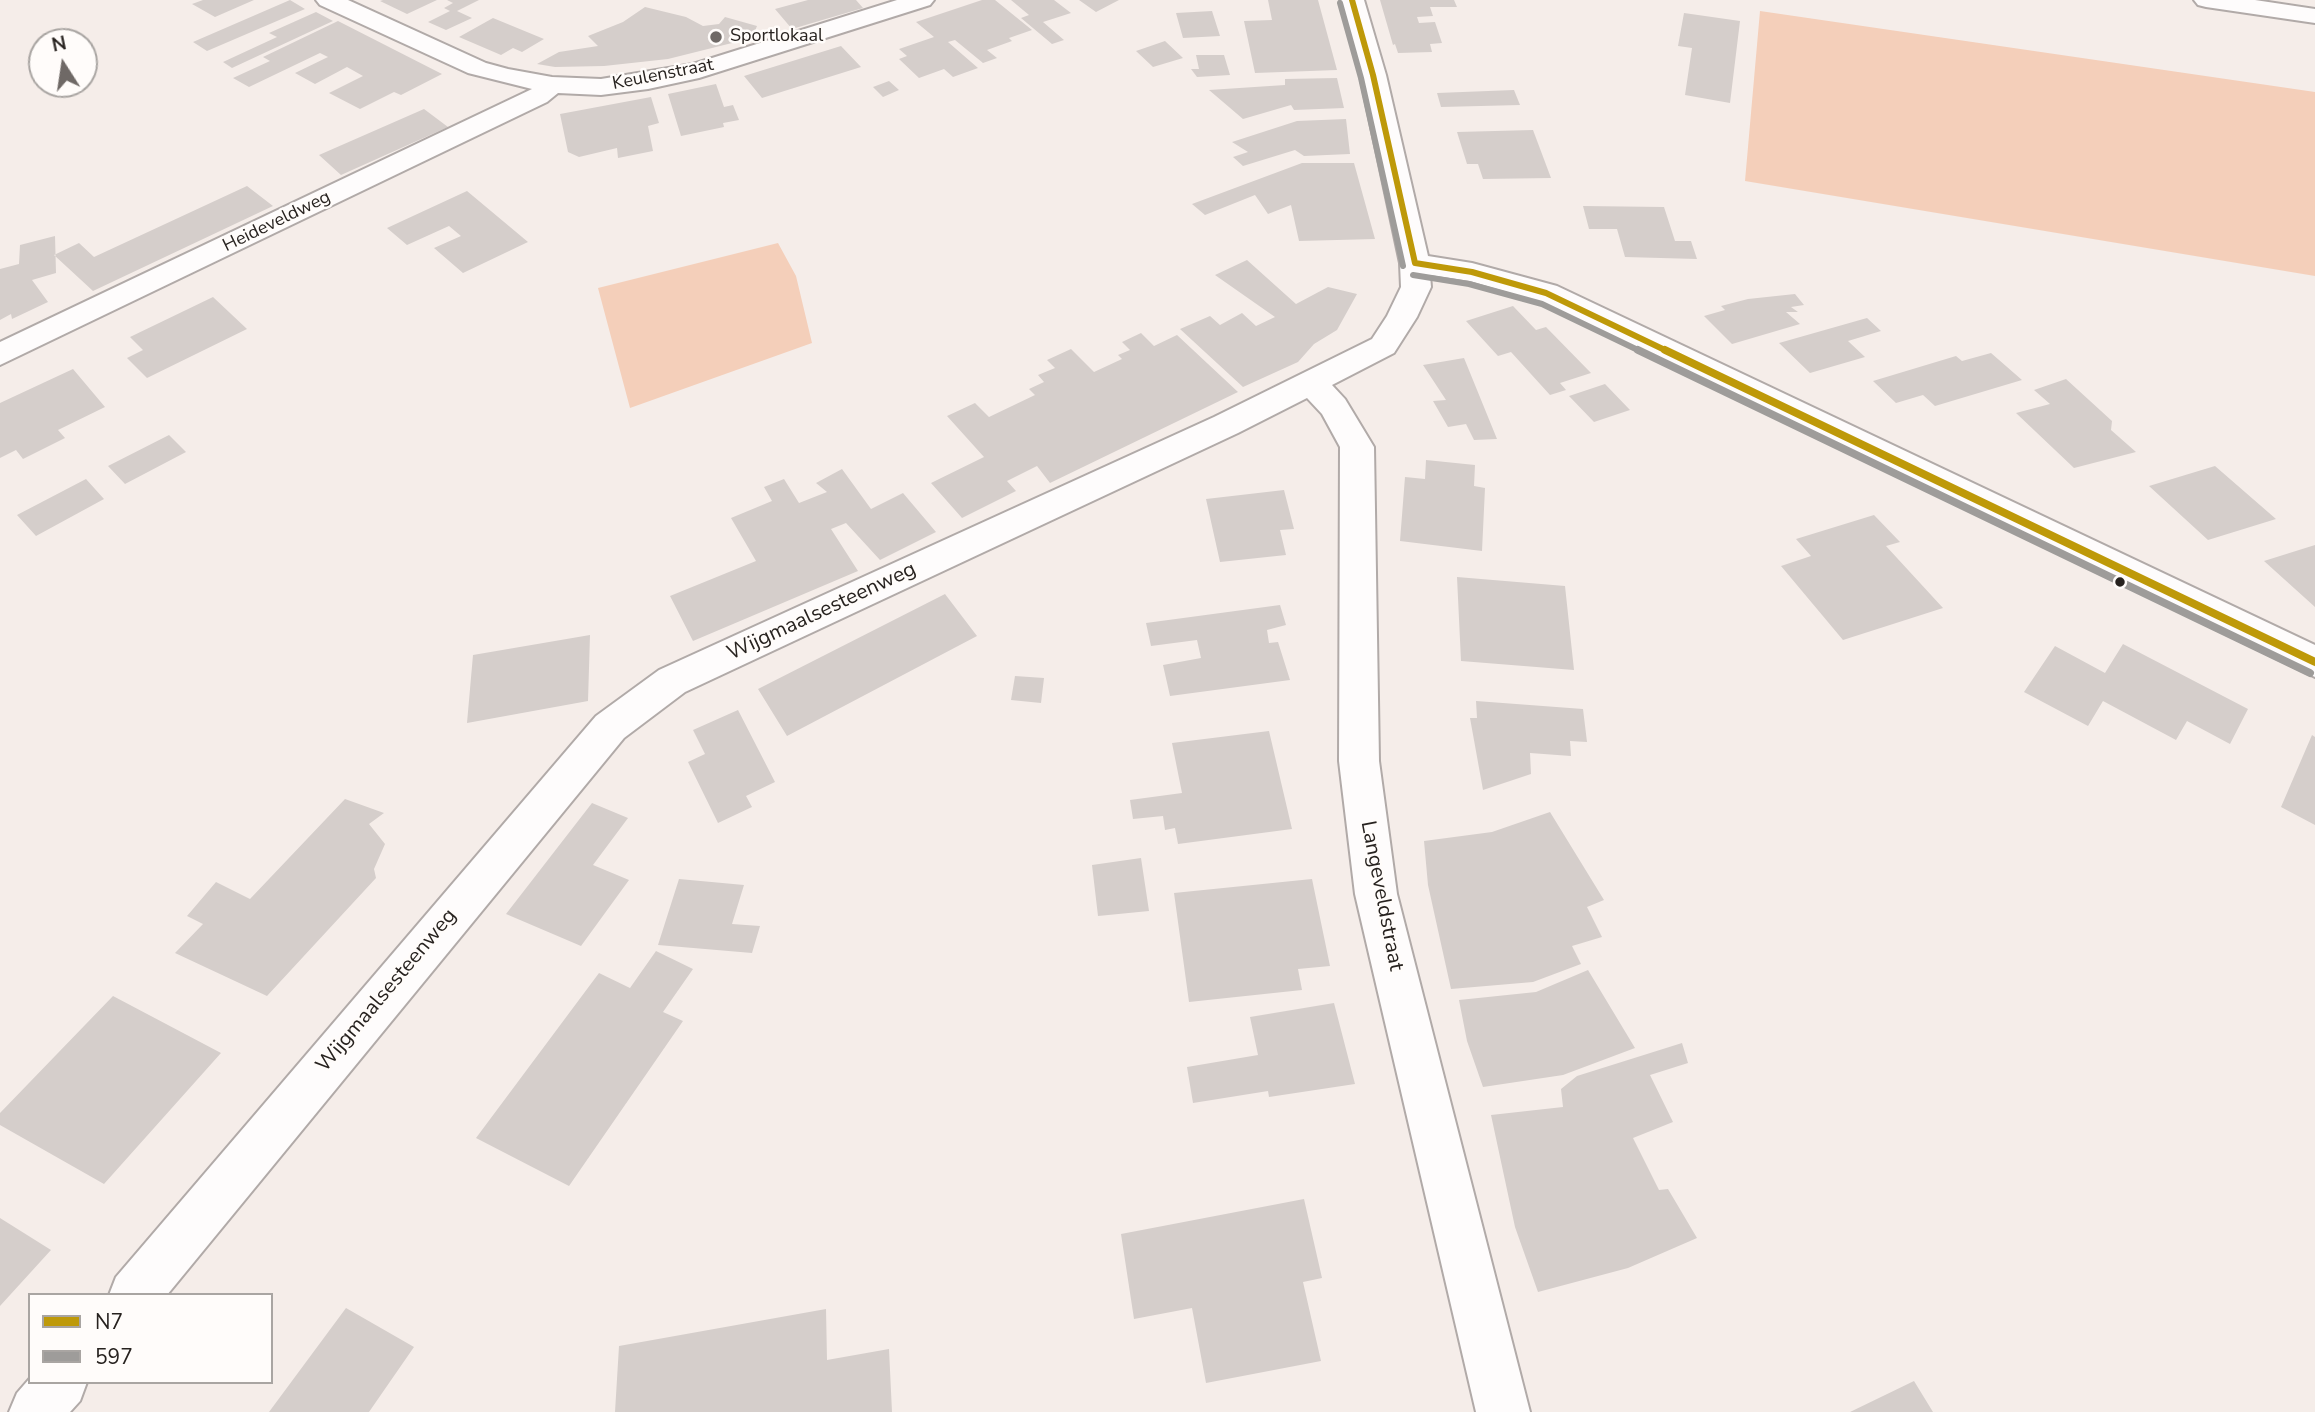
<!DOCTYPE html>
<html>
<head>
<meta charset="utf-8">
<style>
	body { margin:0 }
	#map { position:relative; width:2315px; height:1412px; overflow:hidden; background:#f5ede9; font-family:"Nunito Sans",sans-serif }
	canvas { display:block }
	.legend { position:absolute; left:28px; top:1293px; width:245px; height:91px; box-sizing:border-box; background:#fffcfa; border:2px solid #a9a5a2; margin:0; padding:9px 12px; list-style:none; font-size:21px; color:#27221f }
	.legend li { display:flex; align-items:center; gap:14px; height:35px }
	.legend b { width:35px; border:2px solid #a9a5a2 }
	.north { position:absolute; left:28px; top:28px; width:70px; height:70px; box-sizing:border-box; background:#fffcfa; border:2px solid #a9a5a2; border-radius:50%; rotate:348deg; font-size:19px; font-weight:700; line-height:28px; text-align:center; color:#27221f }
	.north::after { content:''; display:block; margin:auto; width:24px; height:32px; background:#6f6966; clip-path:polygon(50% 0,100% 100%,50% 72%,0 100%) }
</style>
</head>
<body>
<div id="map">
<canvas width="2315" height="1412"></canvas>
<ul class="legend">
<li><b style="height:9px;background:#be9909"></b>N7</li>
<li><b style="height:9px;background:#9e9c9a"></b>597</li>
</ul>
<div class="north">N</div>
</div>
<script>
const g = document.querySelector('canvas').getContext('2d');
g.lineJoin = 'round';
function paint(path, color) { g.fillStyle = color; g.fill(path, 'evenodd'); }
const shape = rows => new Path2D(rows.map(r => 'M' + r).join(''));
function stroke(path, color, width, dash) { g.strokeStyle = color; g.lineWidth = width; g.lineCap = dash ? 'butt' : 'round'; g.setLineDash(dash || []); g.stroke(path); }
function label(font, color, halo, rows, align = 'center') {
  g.font = font + ' "Nunito Sans",sans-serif'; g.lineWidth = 5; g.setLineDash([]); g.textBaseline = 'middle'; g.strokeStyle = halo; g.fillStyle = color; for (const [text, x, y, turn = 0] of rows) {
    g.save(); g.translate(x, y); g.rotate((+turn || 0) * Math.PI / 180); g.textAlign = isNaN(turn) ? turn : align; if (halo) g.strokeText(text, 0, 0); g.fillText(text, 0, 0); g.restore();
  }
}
paint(shape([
	[1760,11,2315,92,2315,276,1745,181],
	[778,243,796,276,812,343,630,408,598,288]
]), '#f4cfba');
paint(shape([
	[203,0,254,0,215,17,192,4],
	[290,0,305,9,207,51,193,42],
	[383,0,437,0,407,14,380,1],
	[447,0,479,0,457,11,472,18,446,30,428,22,450,11,444,8,453,3],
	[808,0,856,0,863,8,792,29,775,9],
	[982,0,995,0,1032,30,1009,38,1012,41,987,50,997,58,983,63,955,40,948,42,978,68,953,77,944,69,919,78,899,59,907,56,899,49,934,37,916,22],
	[1011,0,1054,0,1071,13,1043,22,1064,40,1052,44,1021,18,1029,15],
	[1079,0,1119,0,1096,12],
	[1268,0,1318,0,1337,70,1255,73,1244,21,1272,20],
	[1380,0,1454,0,1457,7,1430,7,1433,16,1417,17,1419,23,1435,22,1442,43,1430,44,1432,52,1398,53,1395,44,1393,45],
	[645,7,686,17,703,26,719,24,725,17,757,26,752,38,668,59,604,66,555,67,537,64,559,52,598,46,588,36,623,22],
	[1212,11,1220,36,1183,38,1176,13],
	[316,12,333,21,232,68,223,62,277,37,269,33],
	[1684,13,1740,21,1730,103,1685,95,1692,48,1678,46],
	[493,18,544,39,522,52,513,48,501,55,459,37],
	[338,21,442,74,401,95,394,92,360,109,329,93,363,76,347,67,315,84,295,73,328,57,320,53,249,87,233,78,270,61,263,57],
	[1165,41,1183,58,1153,67,1136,51],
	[841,46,861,67,762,98,744,76],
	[1196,55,1224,55,1230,75,1197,77,1191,69,1199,69],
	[1337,78,1344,108,1294,110,1291,105,1243,119,1209,90,1285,85,1285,79],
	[889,81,899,90,883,97,873,87],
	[716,84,724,107,733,105,739,120,723,123,724,127,681,136,668,94],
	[1514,90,1520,105,1441,107,1437,93],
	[651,97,659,123,648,126,653,151,618,158,617,148,579,157,568,152,560,114],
	[424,109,448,127,341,175,319,155],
	[1346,119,1350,154,1304,156,1295,150,1243,166,1233,157,1248,152,1232,142,1297,121],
	[1533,130,1551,178,1483,179,1478,164,1467,164,1457,132],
	[1302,163,1354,163,1375,239,1299,241,1291,205,1268,214,1255,195,1205,215,1192,204],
	[247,186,273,206,93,291,54,255,79,243,94,257],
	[467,191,528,242,463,273,434,248,461,236,449,226,407,245,387,228],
	[1583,206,1664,207,1675,241,1691,241,1697,259,1625,257,1617,229,1589,229],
	[55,236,56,273,32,280,48,302,12,319,11,314,0,320,0,269,19,264,20,245],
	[1247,260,1296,304,1328,287,1357,294,1337,330,1314,344,1298,362,1243,387,1180,329,1210,316,1220,325,1242,313,1256,326,1275,317,1215,275],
	[1795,294,1804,305,1791,307,1798,312,1786,312,1800,324,1732,344,1704,316,1725,310,1721,306,1748,299],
	[213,297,247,329,147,378,127,358,143,350,130,337],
	[1513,306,1536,330,1546,327,1591,373,1560,383,1566,390,1550,395,1511,352,1498,356,1466,321],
	[1867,318,1881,331,1848,341,1865,357,1810,373,1779,343],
	[1141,333,1154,346,1177,335,1238,392,1050,483,1037,466,1007,481,1016,491,962,518,931,483,984,457,947,416,975,403,989,417,1035,395,1029,389,1044,382,1038,375,1055,368,1047,360,1071,349,1094,372,1122,359,1118,355,1130,350,1122,342],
	[1991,353,2022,380,1935,406,1923,395,1896,403,1873,381,1956,356,1962,361],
	[1464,358,1497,439,1474,440,1466,424,1448,427,1433,401,1446,400,1423,365],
	[73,369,105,407,58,430,65,438,23,459,16,450,0,458,0,403],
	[2066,379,2112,421,2111,430,2136,452,2074,468,2016,413,2050,404,2034,390],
	[1605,384,1630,410,1594,422,1569,396],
	[169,435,186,452,125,484,108,466],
	[1426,460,1475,465,1474,486,1485,488,1482,551,1400,541,1405,477,1425,479],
	[2215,466,2276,519,2208,540,2149,486],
	[842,469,871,509,903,493,936,532,880,560,846,523,831,529,858,571,693,641,670,596,756,561,731,518,772,501,764,487,784,479,799,503,827,492,816,483],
	[86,479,104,499,36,536,17,515],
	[1284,490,1294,529,1280,530,1286,555,1220,562,1206,499],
	[1874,515,1900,542,1886,546,1943,608,1843,640,1781,566,1811,556,1796,539],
	[2315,545,2315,607,2264,561],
	[1457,577,1565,586,1574,670,1461,661],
	[945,594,977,636,787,736,758,689],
	[1280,605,1286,625,1267,630,1269,643,1278,642,1290,680,1170,696,1163,665,1201,658,1197,640,1151,646,1146,623],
	[590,635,588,701,467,723,473,655],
	[2123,644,2248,709,2230,744,2187,721,2176,740,2103,701,2088,726,2024,692,2055,646,2105,673],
	[1015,676,1044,678,1041,703,1011,700],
	[1476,701,1583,709,1587,742,1570,741,1571,756,1530,753,1531,774,1483,790,1470,718,1477,718],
	[738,710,775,782,746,796,752,807,718,823,688,762,705,754,693,730],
	[1269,731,1292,829,1178,844,1175,828,1165,830,1163,816,1133,819,1130,800,1182,793,1172,743],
	[2312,735,2315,737,2315,825,2281,807],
	[345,799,384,813,369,824,385,844,374,869,376,878,267,996,175,953,203,924,187,916,216,882,250,899],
	[592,803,628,818,593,865,629,880,581,946,506,914],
	[1550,812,1604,900,1587,907,1602,937,1572,946,1581,964,1533,982,1451,989,1428,885,1424,841,1492,832],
	[1141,858,1149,911,1098,916,1092,865],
	[679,879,744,885,732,924,760,926,752,953,658,945],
	[1312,879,1330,966,1298,969,1302,990,1189,1002,1174,893],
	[656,951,693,969,663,1012,683,1021,569,1186,476,1138,599,973,630,988],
	[1588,970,1635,1048,1563,1075,1483,1087,1467,1041,1459,1000,1536,992],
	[113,996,221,1053,104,1184,0,1125,0,1113],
	[1334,1003,1355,1084,1269,1097,1268,1091,1193,1103,1187,1067,1258,1055,1250,1017],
	[1682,1043,1688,1063,1650,1075,1673,1122,1633,1138,1659,1190,1668,1189,1697,1238,1628,1268,1538,1292,1515,1227,1491,1115,1563,1107,1561,1089,1577,1076],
	[1304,1199,1322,1278,1303,1282,1321,1361,1206,1383,1192,1308,1134,1319,1121,1234],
	[0,1218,51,1250,0,1306],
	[346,1308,414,1347,369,1412,269,1412],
	[826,1309,827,1360,889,1349,892,1412,615,1412,619,1346],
	[1914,1381,1933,1412,1850,1412]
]), '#d5cecb');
const minor = shape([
	[316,0,348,0,486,63,508,69,552,77,601,79,693,64,897,0,934,0,930,5,699,78,648,89,601,95,558,93,547,102,0,365,0,342,532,89,468,73,320,5,316,0],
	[1340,0,1364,0,1386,75,1428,256,1472,263,1557,286,2315,645,2315,677,1535,300,1470,281,1430,275,1431,287,1417,317,1394,353,1332,385,1345,399,1374,447,1379,761,1397,894,1530,1412,1476,1412,1355,894,1339,761,1340,447,1322,414,1307,398,1238,433,685,692,624,738,167,1295,109,1295,116,1277,596,716,659,670,1214,417,1372,339,1387,316,1401,287,1400,263,1360,75,1340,0],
	[2194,0,2255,0,2315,9,2315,23,2206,7,2198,5,2194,0],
	[30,1378,30,1382,87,1382,80,1401,70,1412,9,1412,17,1393,30,1378]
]);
stroke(minor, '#b1aaa8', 4);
paint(minor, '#fefcfc');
stroke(shape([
	[1352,0,1373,75,1415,263],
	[1415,263,1472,272,1546,293,1669,352]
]), '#be9909', 6);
stroke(shape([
	[1665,350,2315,662]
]), '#be9909', 8);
stroke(shape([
	[1340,3,1361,78,1403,266],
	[1413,275,1469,284,1542,304,1642,352]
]), '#9e9c9a', 6);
stroke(shape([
	[1638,350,2310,673]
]), '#9e9c9a', 8);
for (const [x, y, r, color] of [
	[716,37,7,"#6f6966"],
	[2120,582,6,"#27221f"]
]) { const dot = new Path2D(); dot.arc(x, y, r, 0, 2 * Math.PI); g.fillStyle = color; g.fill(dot); stroke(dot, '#fffcfa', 2.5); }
label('18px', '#27221f', '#fffcfa', [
	["Sportlokaal",730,37]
], 'left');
label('18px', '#27221f', '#fffcfa', [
	["Keulenstraat",663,75,-11],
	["Heideveldweg",277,222,-26]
]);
label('21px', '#27221f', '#fffcfa', [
	["Wijgmaalsesteenweg",822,612,-25],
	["Langeveldstraat",1381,896,79],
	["Wijgmaalsesteenweg",387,991,-50]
]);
</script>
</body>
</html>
